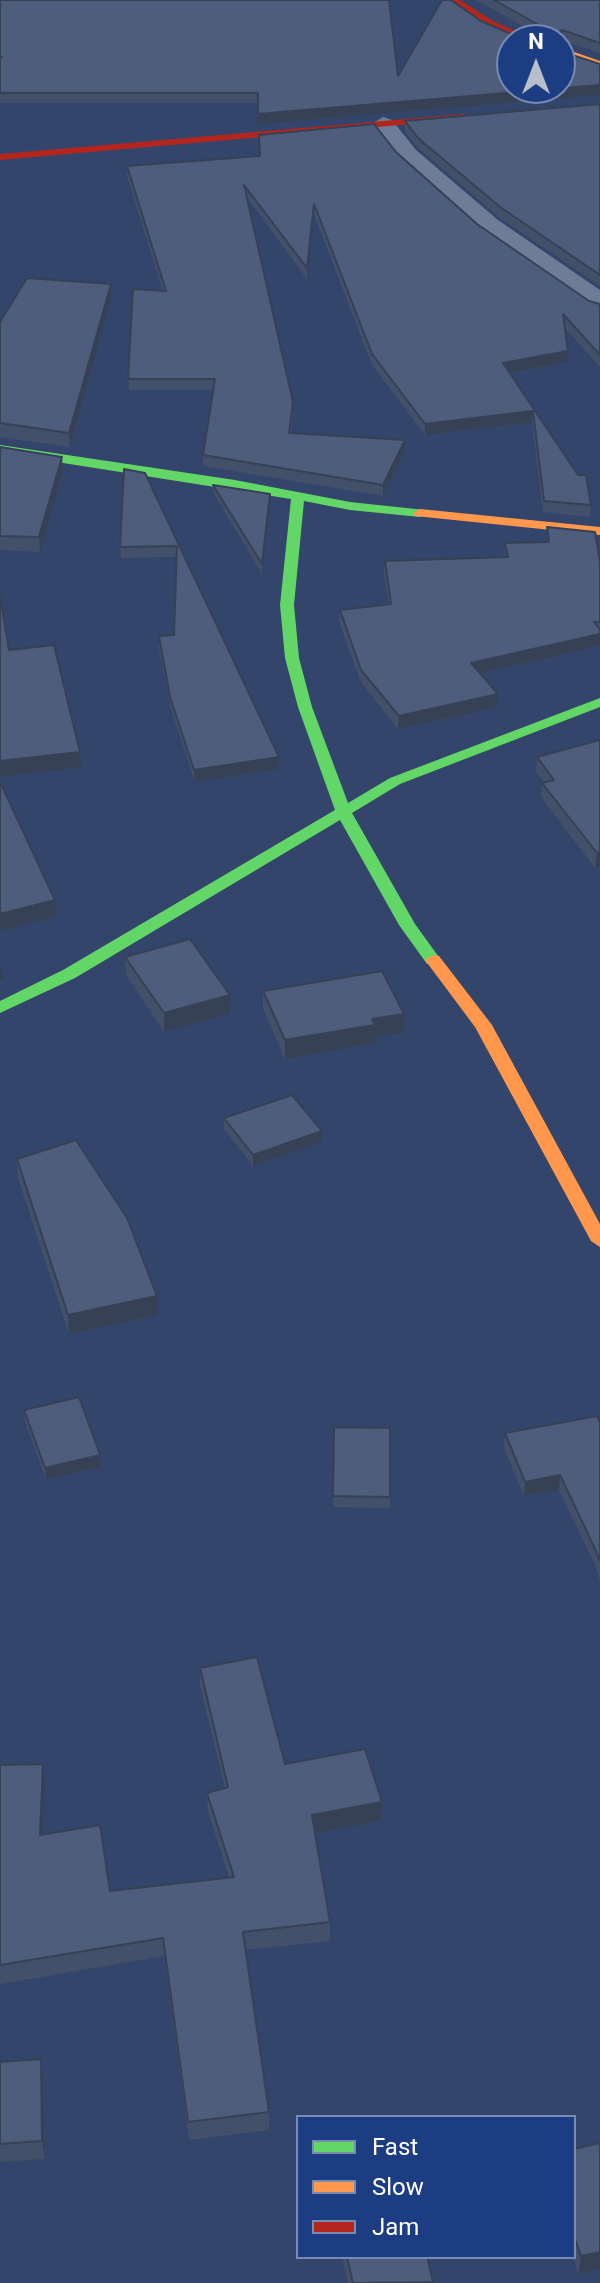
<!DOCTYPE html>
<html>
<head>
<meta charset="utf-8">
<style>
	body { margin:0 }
	#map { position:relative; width:600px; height:2283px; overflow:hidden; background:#33456a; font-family:Roboto,sans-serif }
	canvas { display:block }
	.legend { position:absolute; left:296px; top:2115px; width:280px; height:144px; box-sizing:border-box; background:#1c3d81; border:2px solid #778bb3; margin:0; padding:10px 14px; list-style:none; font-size:24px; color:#fff }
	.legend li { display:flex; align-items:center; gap:16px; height:40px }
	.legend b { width:40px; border:2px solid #778bb3 }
	.north { position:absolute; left:496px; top:24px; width:80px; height:80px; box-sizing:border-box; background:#1c3d81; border:2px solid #778bb3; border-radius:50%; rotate:0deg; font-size:22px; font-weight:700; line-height:32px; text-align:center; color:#fff }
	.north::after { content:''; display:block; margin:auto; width:28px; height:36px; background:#b8becb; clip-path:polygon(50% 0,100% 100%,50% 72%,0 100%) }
</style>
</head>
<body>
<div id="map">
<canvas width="600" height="2283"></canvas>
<ul class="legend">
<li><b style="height:10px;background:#63d668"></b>Fast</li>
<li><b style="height:10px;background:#ff974d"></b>Slow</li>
<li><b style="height:10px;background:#b3261e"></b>Jam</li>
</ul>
<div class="north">N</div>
</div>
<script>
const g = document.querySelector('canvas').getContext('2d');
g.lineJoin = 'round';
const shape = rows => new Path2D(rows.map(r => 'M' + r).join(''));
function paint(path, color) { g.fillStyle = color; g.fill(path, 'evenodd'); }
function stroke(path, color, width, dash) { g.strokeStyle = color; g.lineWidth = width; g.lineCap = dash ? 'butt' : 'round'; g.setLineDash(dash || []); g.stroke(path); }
paint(shape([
	[383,117,392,120,416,150,498,220,600,290,600,312,590,309,478,232,398,160,370,125,383,117]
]), '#6e7c98');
paint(shape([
	[0,445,235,480,350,502,425,510,427,513,420,517,350,510,304,501,294,605,299,658,312,707,348,803,390,778,600,698,600,707,400,784,352,813,415,924,441,960,439,964,427,964,399,925,340,820,75,978,0,1013,0,1001,63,970,335,810,298,707,285,658,280,605,291,499,0,453,0,445]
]), '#63d668');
paint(shape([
	[560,47,600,61,600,67,560,53,560,47],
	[420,509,600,527,600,535,415,516,413,513,420,509],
	[433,955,439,956,492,1025,600,1224,600,1247,591,1241,475,1027,425,960,433,955]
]), '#ff974d');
paint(shape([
	[449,0,460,0,493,21,535,40,522,40,487,25,449,0],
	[464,114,469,117,468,119,0,160,0,154,464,114]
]), '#b3261e');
paint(shape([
	[0,0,398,76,481,21,511,34,535,33,476,0,600,0,600,53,561,40,512,40,600,64,600,95,258,124,258,103,0,103],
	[600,104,600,286,500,218,418,148,405,132,405,121],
	[396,152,477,224,589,301,600,304,600,367,565,328,568,351,568,362,509,373,591,505,590,517,543,512,532,422,425,435,372,365,314,214,307,279,248,199,293,413,291,433,405,440,405,451,383,496,203,466,203,455,213,390,129,390,128,379,163,291,127,176,127,166],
	[111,298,70,447,0,437,0,322],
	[0,447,63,471,40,552,0,550],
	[145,473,279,769,195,782,171,709,159,648,159,636,174,635,177,557,121,558,120,547],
	[213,485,270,494,270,503,262,574,214,494],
	[547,527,600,562,600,646,480,673,498,694,498,707,398,729,361,682,339,622,340,610,389,605,384,573,385,561,505,557,505,543,547,542],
	[600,740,600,867,595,868,541,797,542,783,544,782,536,772,537,757],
	[125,957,230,1013,164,1032,126,975],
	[263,991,403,1033,375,1037,375,1043,285,1059,263,1009],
	[224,1118,322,1142,253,1166,224,1129],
	[17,1159,158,1315,69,1334,18,1178],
	[24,1410,101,1467,46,1479,25,1422],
	[600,1423,600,1580,595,1565,559,1490,524,1496,504,1448,505,1433],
	[334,1427,390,1428,390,1508,333,1507],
	[200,1668,285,1764,382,1802,381,1820,315,1833,330,1922,330,1941,245,1950,269,2112,269,2130,189,2140,164,1956,0,1984,0,1765,43,1764,45,1782,43,1834,110,1891,229,1877,208,1811,207,1793,225,1788,200,1686],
	[0,2062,43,2077,45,2159,0,2162],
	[600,2143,600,2269,578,2274,573,2257,574,2257,574,2149],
	[342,2257,427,2257,433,2283,348,2283]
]), '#43506a');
paint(shape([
	[562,30,561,40,557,40,558,33],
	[600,85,600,95,258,124,258,114],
	[314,204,314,214,307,279,307,268],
	[111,284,111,298,70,447,69,433],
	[568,351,568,362,502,374,503,363],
	[533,411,532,422,425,435,425,424],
	[405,440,405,451,383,496,383,485],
	[62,457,63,471,40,552,39,537],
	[270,494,270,503,262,574,262,564],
	[600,634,600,646,471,675,471,663],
	[498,694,498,707,398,729,399,716],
	[80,752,81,767,0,777,0,761],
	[279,757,279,769,195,782,194,770],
	[600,852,600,867,595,868,597,853],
	[55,900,56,916,0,930,0,914],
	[2,969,3,980,0,981,0,970],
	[230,995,230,1013,164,1032,164,1013],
	[404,1014,403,1033,375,1037,375,1043,285,1059,285,1040,372,1019],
	[322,1131,322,1142,253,1166,253,1155],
	[157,1296,158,1315,69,1334,68,1315],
	[100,1455,101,1467,46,1479,45,1468],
	[560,1475,559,1490,524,1496,525,1482],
	[43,1764,45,1782,42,1853,40,1835],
	[382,1802,381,1820,312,1834,312,1815],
	[41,2059,43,2077,45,2159,42,2141],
	[600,2252,600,2269,578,2274,581,2256]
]), '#374156');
const building = shape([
	[0,0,389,0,398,76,442,0,451,0,481,21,511,34,545,32,544,28,494,0,600,0,600,43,562,30,558,33,558,40,512,40,512,88,560,88,560,51,600,64,600,85,258,114,258,93,0,93,0,57,2,57,0,57,0,0],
	[600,104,600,275,500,207,418,138,405,121,600,104],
	[374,124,396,152,477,224,589,301,600,304,600,355,563,314,568,351,503,363,578,475,586,475,591,505,544,501,533,411,425,424,372,354,314,204,307,268,244,185,293,402,289,433,405,440,383,485,203,455,215,379,128,379,133,289,166,291,127,166,260,156,259,135,374,124],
	[27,278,111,284,69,433,0,423,0,322,27,278],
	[0,447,62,457,39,537,0,536,0,447],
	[124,469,145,473,279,757,194,770,170,697,159,636,174,635,177,546,120,547,124,469],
	[213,485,270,494,262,564,213,485],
	[547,527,595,532,600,562,600,622,594,622,600,629,600,634,471,663,498,694,399,716,361,670,340,610,391,604,385,561,508,557,505,543,549,542,547,527],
	[0,596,9,650,54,645,80,752,0,761,0,596],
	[600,740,600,852,597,853,542,783,554,780,537,757,600,740],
	[0,782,55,900,0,914,0,782],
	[190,939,230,995,164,1013,125,957,190,939],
	[382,971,404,1014,372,1019,375,1025,285,1040,263,991,382,971],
	[292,1095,322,1131,253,1155,224,1118,292,1095],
	[76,1140,127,1218,157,1296,68,1315,17,1159,76,1140],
	[79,1397,100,1455,45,1468,24,1410,79,1397],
	[597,1416,600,1423,600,1561,596,1551,560,1475,525,1482,505,1433,597,1416],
	[334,1427,390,1428,390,1497,333,1496,334,1427],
	[257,1657,285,1764,365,1749,382,1802,312,1815,330,1922,243,1932,269,2112,188,2122,163,1938,0,1965,0,1765,43,1764,40,1835,100,1825,110,1891,234,1877,207,1793,228,1787,200,1668,257,1657],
	[41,2059,42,2141,0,2144,0,2062,41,2059],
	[600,2143,600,2252,581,2256,574,2236,574,2149,600,2143],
	[347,2257,427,2257,433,2282,353,2283,347,2257]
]);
paint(building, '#4e5d7b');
stroke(building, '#374156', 2);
</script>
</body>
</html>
